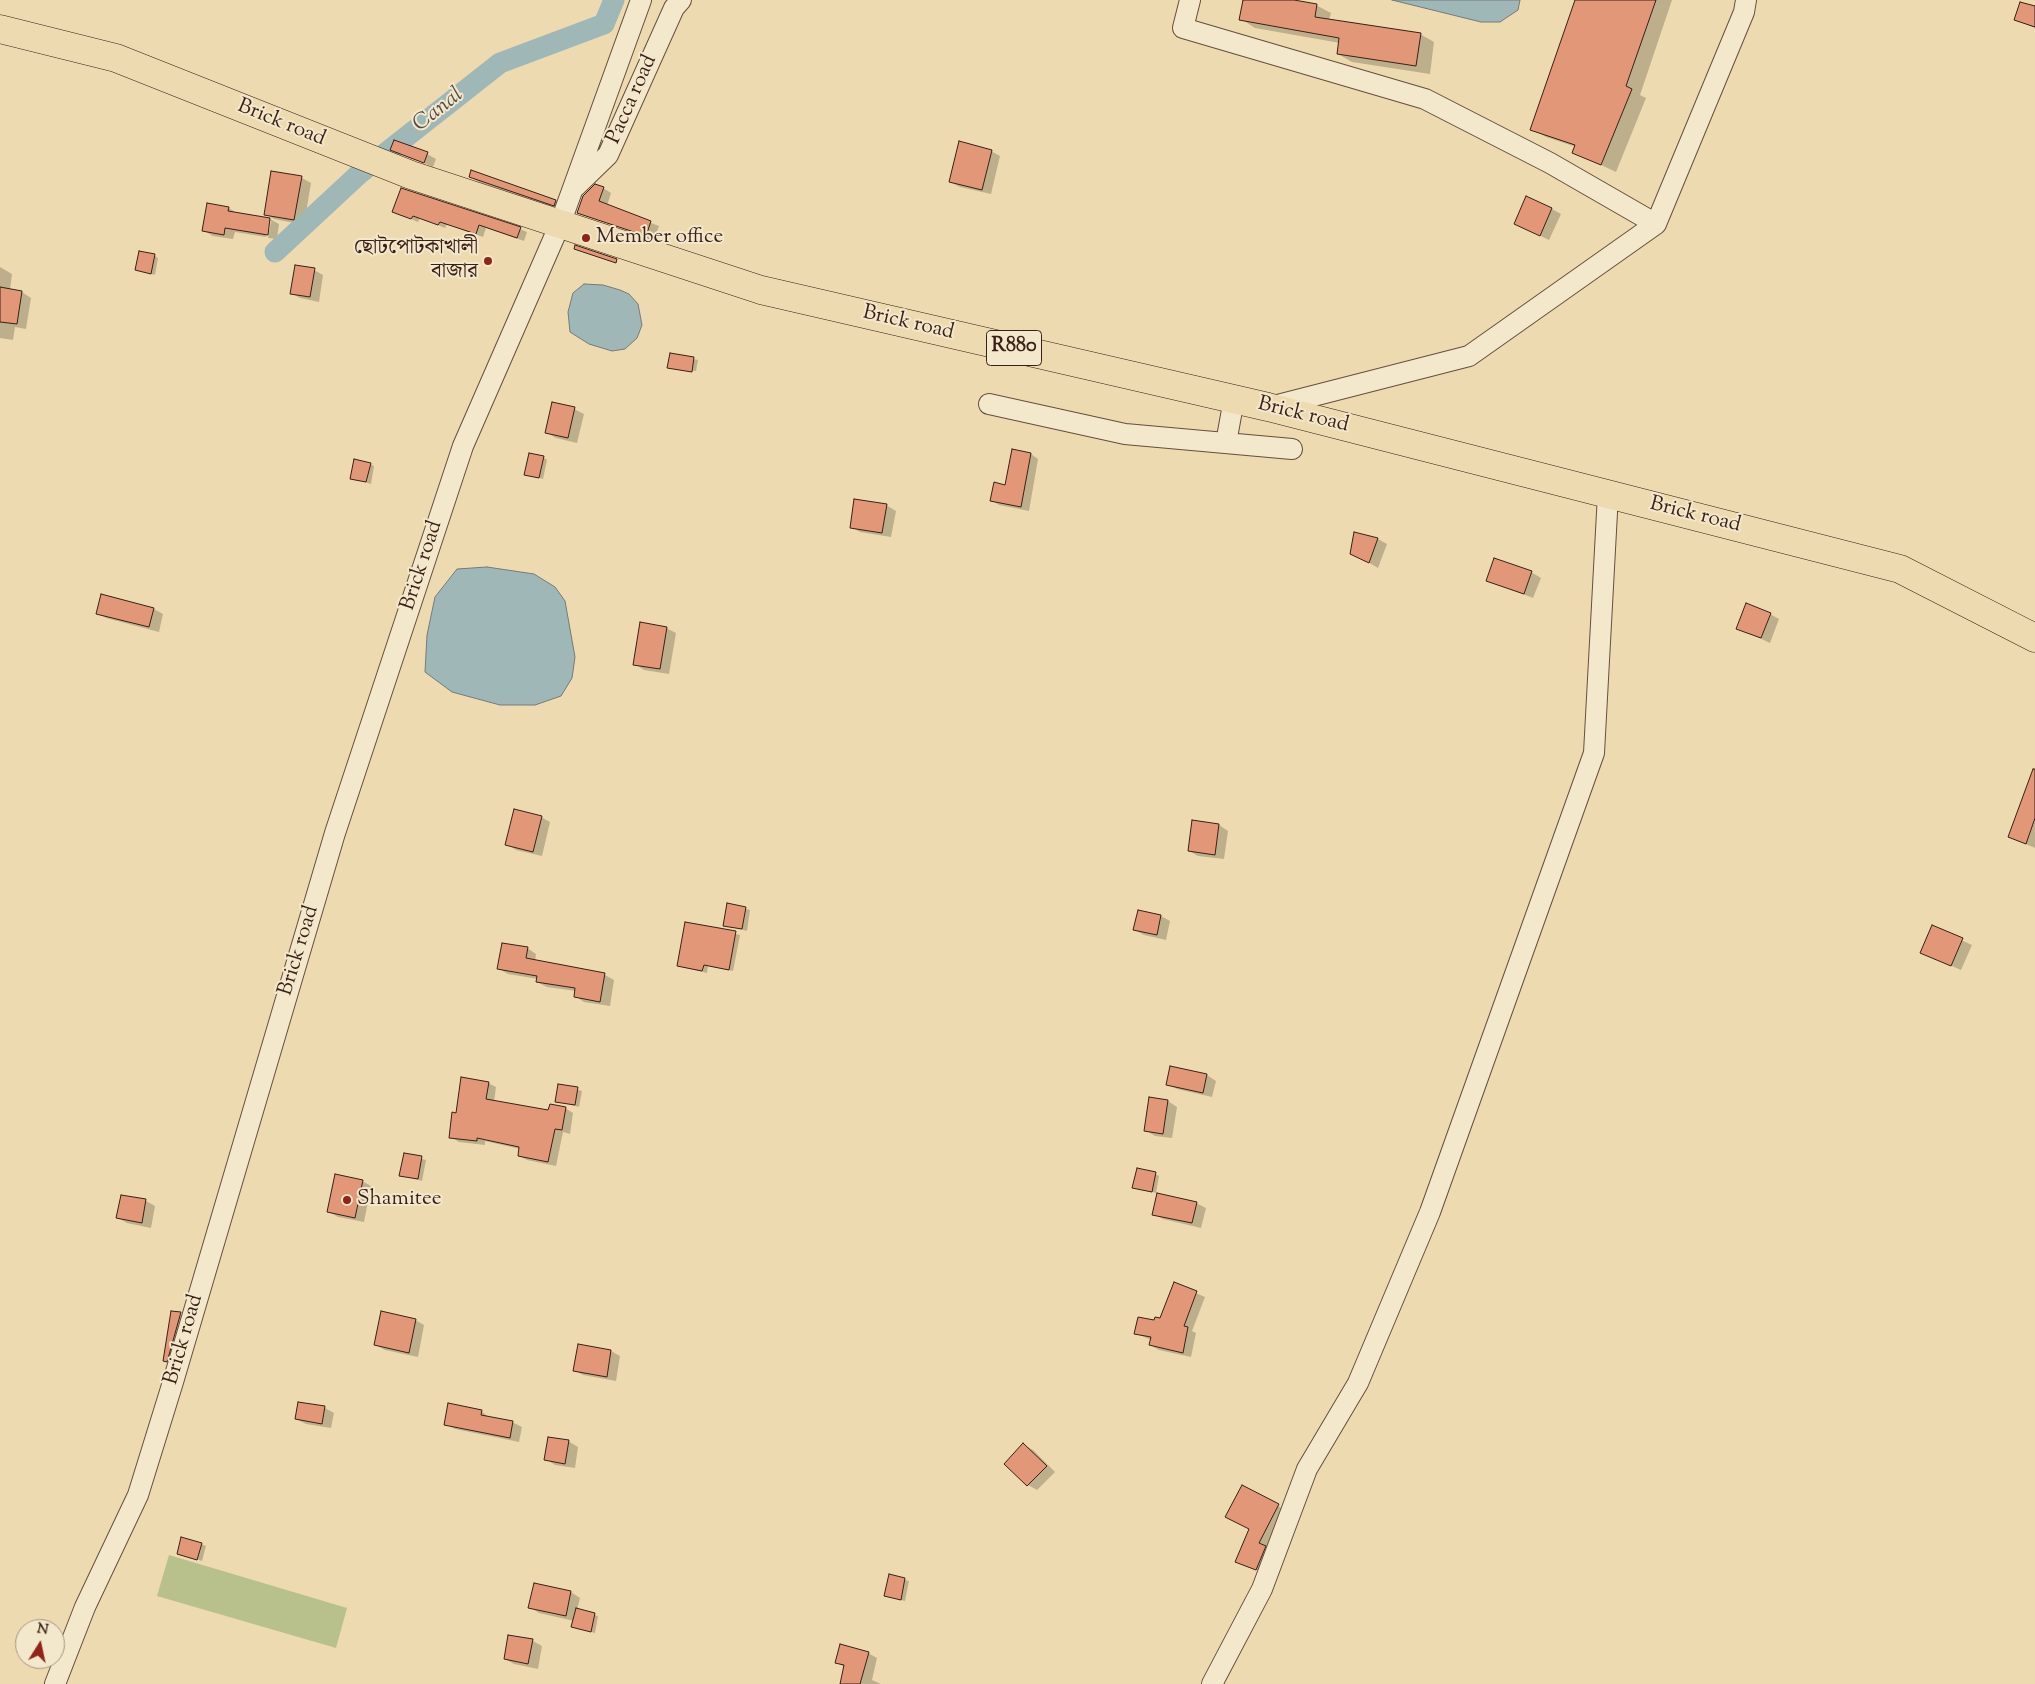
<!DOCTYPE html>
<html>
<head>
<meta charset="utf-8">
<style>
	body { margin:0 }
	#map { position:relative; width:2035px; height:1684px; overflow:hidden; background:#eddab0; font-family:"Sorts Mill Goudy",serif }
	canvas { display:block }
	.north { position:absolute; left:15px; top:1619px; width:50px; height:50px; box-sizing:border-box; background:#f3e7cc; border:1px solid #a89784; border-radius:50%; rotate:10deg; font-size:14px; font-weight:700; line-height:20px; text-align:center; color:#381f17 }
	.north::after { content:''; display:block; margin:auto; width:18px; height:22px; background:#8f2418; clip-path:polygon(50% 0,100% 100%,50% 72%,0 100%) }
</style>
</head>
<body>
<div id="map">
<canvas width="2035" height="1684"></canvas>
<div class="north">N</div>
</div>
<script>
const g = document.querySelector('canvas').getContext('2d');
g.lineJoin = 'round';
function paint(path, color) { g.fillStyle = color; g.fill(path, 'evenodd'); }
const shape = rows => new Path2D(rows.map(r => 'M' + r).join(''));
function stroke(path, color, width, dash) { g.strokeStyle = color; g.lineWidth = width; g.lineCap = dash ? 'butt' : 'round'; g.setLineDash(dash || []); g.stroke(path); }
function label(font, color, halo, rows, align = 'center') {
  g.font = font + ' "Sorts Mill Goudy","Noto Serif Bengali",serif'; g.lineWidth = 4; g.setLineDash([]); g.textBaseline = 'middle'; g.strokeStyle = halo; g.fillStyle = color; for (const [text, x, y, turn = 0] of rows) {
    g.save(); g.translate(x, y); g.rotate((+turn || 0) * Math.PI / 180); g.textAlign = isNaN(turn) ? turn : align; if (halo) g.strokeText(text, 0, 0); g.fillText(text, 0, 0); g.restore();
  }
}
paint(shape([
	[169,1555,347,1608,336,1648,157,1596]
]), '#b8c08c');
const water = shape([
	[1392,0,1520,0,1518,10,1500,22,1481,22,1392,0],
	[584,284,603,285,620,290,629,294,638,304,642,325,637,338,625,349,612,351,589,344,570,332,568,312,573,293,584,284],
	[487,567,534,574,555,587,565,601,575,657,572,678,561,696,535,705,500,705,452,692,425,672,427,635,435,597,457,569,487,567]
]);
paint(water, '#a0b7b8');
stroke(water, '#767a78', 1);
paint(shape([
	[1244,0,1286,0,1316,5,1331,13,1329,20,1420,34,1434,42,1430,74,1352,62,1338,54,1340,43,1255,28,1241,19],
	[1576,0,1672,0,1640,95,1646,98,1616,172,1573,152,1576,147,1546,137,1532,129],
	[2035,10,2035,28,2016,20],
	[392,149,427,154,436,159,433,167],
	[991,151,1000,156,991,194,960,187,950,182],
	[272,172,302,178,311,183,304,225,274,219,265,214],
	[470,177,556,201,565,206,563,210,479,182],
	[603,188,611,193,607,206,659,226,654,239,578,212],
	[229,208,238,214,270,219,279,224,277,239,268,238,271,221,268,221,266,237,235,232,233,239,213,236,204,231],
	[1552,209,1561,214,1549,240,1516,224],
	[393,211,520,229,527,232,524,241,486,228,483,237,447,224,445,228,420,218,418,222],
	[154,255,158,258,155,275,136,270],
	[0,267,12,274,10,290,22,292,31,298,26,329,15,327,13,340,0,338],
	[314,270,323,275,319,302,300,298,291,293],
	[671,354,698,360,696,371,668,367],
	[574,409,584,414,577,443,556,438,546,432],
	[1031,454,1038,459,1029,511,999,505,991,500,1006,486],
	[543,457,547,460,543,479,525,474],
	[370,464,374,466,371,484,351,478],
	[886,505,896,511,891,537,860,532,851,527],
	[1355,534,1378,539,1387,544,1378,568,1361,558],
	[1531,572,1541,578,1533,598,1488,581],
	[101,595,154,609,163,614,159,632,106,618,97,613],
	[1770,614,1779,619,1770,643,1738,628],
	[666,628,676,633,669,674,644,670,635,664],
	[2035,788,2035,848,2009,837],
	[541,817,550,822,542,856,516,850,507,844],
	[1219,825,1228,831,1224,859,1198,856,1189,851],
	[728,905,750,910,747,931,724,925],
	[1161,916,1170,921,1166,940,1144,935,1135,930],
	[686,923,740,935,733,971,708,966,707,973,678,966],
	[1932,927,1972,945,1961,970,1922,953],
	[527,948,536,954,535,961,605,975,614,980,610,1006,584,1002,575,996,576,991,547,987,537,982,538,979,508,974,499,969],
	[1171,1067,1207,1075,1216,1081,1212,1097,1177,1089,1167,1084],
	[488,1083,496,1087,494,1102,549,1112,565,1108,573,1113,570,1134,563,1132,556,1166,527,1160,519,1156,520,1149,485,1141,485,1145,459,1142,451,1137,457,1114],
	[559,1085,582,1091,579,1107,556,1101],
	[1150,1099,1168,1101,1177,1107,1172,1138,1155,1136,1145,1130],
	[405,1154,426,1160,422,1181,401,1175],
	[1155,1174,1159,1176,1156,1193,1134,1187],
	[362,1181,371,1186,364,1222,338,1217,329,1212],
	[146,1201,155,1206,151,1228,127,1223,118,1218],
	[1196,1203,1206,1208,1201,1228,1163,1219,1154,1214],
	[1175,1284,1205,1297,1192,1331,1196,1333,1191,1357,1159,1350,1150,1345,1151,1340,1135,1333,1160,1320],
	[172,1312,190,1319,174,1366,165,1360],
	[415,1320,424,1325,418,1357,385,1350,376,1345],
	[579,1345,611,1351,620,1356,616,1381,583,1375,574,1370],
	[325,1408,334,1413,331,1428,306,1424,296,1419],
	[481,1411,490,1418,512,1422,522,1427,519,1442,455,1429,446,1424],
	[568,1441,578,1447,575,1468,555,1465,546,1459],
	[1024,1445,1033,1450,1055,1472,1037,1490,1028,1485,1005,1464],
	[1278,1506,1287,1511,1266,1574,1237,1562],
	[201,1544,206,1546,202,1561,178,1553],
	[890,1576,909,1581,905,1601,885,1596],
	[535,1584,571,1592,580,1598,577,1610,598,1616,595,1633,573,1627,574,1621,539,1613,530,1607],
	[509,1636,533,1641,542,1646,538,1669,514,1664,505,1659],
	[868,1653,877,1658,872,1680,881,1684,841,1684,845,1667,836,1663]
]), '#0003');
stroke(shape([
	[275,252,359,174,500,63,604,24,614,0]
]), '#a0b7b8', 21);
const building = shape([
	[1243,0,1294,0,1317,4,1315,17,1421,33,1416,66,1337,54,1339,38,1239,20,1243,0],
	[1575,0,1656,0,1626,86,1632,89,1601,165,1572,153,1575,145,1530,130,1575,0],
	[2020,2,2035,6,2035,27,2014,20,2020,2],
	[394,140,428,152,424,163,390,150,394,140],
	[959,141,992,150,982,190,949,182,959,141],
	[471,170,556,200,554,206,469,177,471,170],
	[271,171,302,176,294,220,264,215,271,171],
	[595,184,604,187,599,201,651,221,646,236,577,213,583,196,595,184],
	[401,188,521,227,517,238,479,225,476,234,440,222,438,225,413,216,411,219,392,212,401,188],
	[1526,196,1552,208,1540,236,1514,224,1526,196],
	[207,203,229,207,228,211,270,218,268,235,225,228,224,235,202,231,207,203],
	[575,245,617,259,616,263,574,249,575,245],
	[139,251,155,254,151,274,135,270,139,251],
	[295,265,315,268,310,297,290,294,295,265],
	[0,287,22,291,17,324,0,322,0,287],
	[670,353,694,357,692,372,667,368,670,353],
	[552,402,575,407,568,438,545,433,552,402],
	[1012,449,1031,453,1021,507,990,501,994,482,1005,485,1012,449],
	[529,453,544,456,539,478,524,475,529,453],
	[354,459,371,463,366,482,350,479,354,459],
	[854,499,887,504,882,533,850,528,854,499],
	[1354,532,1378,538,1369,563,1350,554,1354,532],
	[1494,558,1532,571,1524,594,1486,581,1494,558],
	[101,594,154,608,149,627,96,614,101,594],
	[1746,603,1771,613,1761,638,1736,629,1746,603],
	[640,622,667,627,660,669,633,665,640,622],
	[2033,769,2035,769,2035,818,2026,844,2008,837,2033,769],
	[514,809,542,816,533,852,505,845,514,809],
	[1192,820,1219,824,1215,855,1188,851,1192,820],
	[727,903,746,907,742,929,723,926,727,903],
	[1138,910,1161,915,1157,935,1133,930,1138,910],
	[685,922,736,931,729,970,704,965,702,971,677,966,685,922],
	[1932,925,1963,938,1951,966,1920,953,1932,925],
	[502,943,528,947,526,958,605,973,600,1002,574,997,575,988,536,982,537,976,497,969,502,943],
	[1170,1066,1207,1074,1203,1093,1166,1085,1170,1066],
	[461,1077,489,1082,486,1099,548,1110,550,1104,566,1107,562,1130,555,1129,548,1162,518,1156,519,1147,477,1138,477,1141,449,1138,452,1112,456,1113,461,1077],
	[558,1084,578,1087,575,1105,555,1102,558,1084],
	[1149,1097,1168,1100,1163,1134,1144,1131,1149,1097],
	[404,1153,422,1156,418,1179,399,1176,404,1153],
	[1137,1168,1156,1172,1152,1192,1132,1188,1137,1168],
	[335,1174,363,1180,355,1218,327,1212,335,1174],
	[1157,1193,1197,1202,1192,1223,1152,1215,1157,1193],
	[121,1195,146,1199,142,1223,116,1218,121,1195],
	[1174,1282,1197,1291,1184,1326,1188,1327,1183,1353,1149,1345,1151,1337,1134,1334,1138,1317,1154,1320,1155,1317,1160,1318,1174,1282],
	[171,1311,181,1312,167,1362,163,1361,171,1311],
	[381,1311,416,1319,409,1353,374,1345,381,1311],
	[578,1344,611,1350,607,1377,573,1371,578,1344],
	[298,1402,325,1406,322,1424,295,1419,298,1402],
	[448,1403,482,1410,481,1415,513,1421,510,1438,444,1425,448,1403],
	[548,1437,569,1440,565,1464,544,1460,548,1437],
	[1023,1443,1047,1466,1027,1486,1004,1464,1023,1443],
	[1242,1485,1279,1504,1259,1543,1266,1546,1256,1570,1235,1562,1249,1529,1225,1517,1242,1485],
	[181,1537,202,1543,197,1560,177,1554,181,1537],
	[889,1574,905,1578,901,1600,884,1596,889,1574],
	[534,1583,571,1591,566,1616,528,1608,534,1583],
	[576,1608,595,1613,591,1632,571,1627,576,1608],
	[508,1635,533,1639,528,1664,504,1659,508,1635],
	[840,1644,869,1652,860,1684,840,1684,844,1665,835,1663,840,1644]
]);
paint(building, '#e29878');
stroke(building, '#381f17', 1);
const street = shape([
	[1190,0,1183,28,1425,99,1550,163,1656,224],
	[575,187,608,155,674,8,681,0],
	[989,404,1125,434,1292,449],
	[1270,407,1469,356,1656,224,1744,12,1746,0],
	[1226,443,1234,399],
	[55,1684,85,1607,138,1495,173,1382,335,833,463,446,560,224,641,0],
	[1212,1684,1262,1589,1307,1469,1358,1383,1430,1212,1594,753,1608,494]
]);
const primary = shape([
	[0,29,116,58,411,175,761,290,1268,407,1900,569,2035,638]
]);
stroke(street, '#654e3d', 22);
stroke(primary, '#381f17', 29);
stroke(street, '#f3e7cc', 20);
stroke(primary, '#eddab0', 28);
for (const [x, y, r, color] of [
	[586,238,5,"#8f2418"],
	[488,261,5,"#8f2418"],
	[347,1200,5,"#8f2418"]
]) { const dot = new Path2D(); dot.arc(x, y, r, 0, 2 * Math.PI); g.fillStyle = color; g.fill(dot); stroke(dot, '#f3e7cc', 2); }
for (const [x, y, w] of [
	[1014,348,55]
]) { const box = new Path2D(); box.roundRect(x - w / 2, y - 17.5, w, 35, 4); g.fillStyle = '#f3e7cc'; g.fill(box); stroke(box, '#381f17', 1); }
label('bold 20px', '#381f17', null, [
	["R880",1014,348]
]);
label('21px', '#381f17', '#f3e7cc', [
	["Pacca road",633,100,-66],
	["Brick road",281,124,22],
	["Brick road",908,324,13],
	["Brick road",1303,416,14],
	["Brick road",1695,516,14],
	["Brick road",423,566,-72],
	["Brick road",300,951,-73],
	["Brick road",185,1340,-74]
]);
label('21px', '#381f17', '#f3e7cc', [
	["Member office",596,238],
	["ছোটপোটকাখালী",478,249,"right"],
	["বাজার",478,273,"right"],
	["Shamitee",357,1200]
], 'left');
label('italic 22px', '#574d47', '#f3e7cc', [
	["Canal",439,111,-38]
]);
</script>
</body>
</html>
